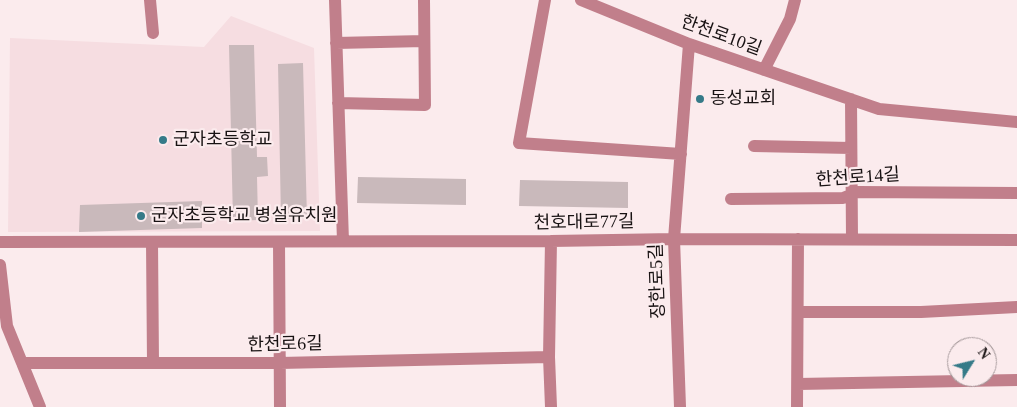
<!DOCTYPE html>
<html>
<head>
<meta charset="utf-8">
<style>
	body { margin:0 }
	#map { position:relative; width:1017px; height:407px; overflow:hidden; background:#fbebed; font-family:"Times New Roman",serif }
	canvas { display:block }
	.north { position:absolute; left:947px; top:337px; width:50px; height:50px; box-sizing:border-box; background:#fbebed; border:1px solid #a09496; border-radius:50%; rotate:54deg; font-size:14px; font-weight:700; line-height:20px; text-align:center; color:#181213 }
	.north::after { content:''; display:block; margin:auto; width:18px; height:22px; background:#357a88; clip-path:polygon(50% 0,100% 100%,50% 72%,0 100%) }
</style>
</head>
<body>
<div id="map">
<canvas width="1017" height="407"></canvas>
<div class="north">N</div>
</div>
<script>
const g = document.querySelector('canvas').getContext('2d');
g.lineJoin = 'round';
function paint(path, color) { g.fillStyle = color; g.fill(path, 'evenodd'); }
const shape = rows => new Path2D(rows.map(r => 'M' + r).join(''));
function stroke(path, color, width, dash) { g.strokeStyle = color; g.lineWidth = width; g.lineCap = dash ? 'butt' : 'round'; g.setLineDash(dash || []); g.stroke(path); }
function label(font, color, halo, rows, align = 'center') {
  g.font = font + ' "Times New Roman","Noto Sans KR",serif'; g.lineWidth = 4.5; g.setLineDash([]); g.textBaseline = 'middle'; g.strokeStyle = halo; g.fillStyle = color; for (const [text, x, y, turn = 0] of rows) {
    g.save(); g.translate(x, y); g.rotate((+turn || 0) * Math.PI / 180); g.textAlign = isNaN(turn) ? turn : align; if (halo) g.strokeText(text, 0, 0); g.fillText(text, 0, 0); g.restore();
  }
}
paint(shape([
	[231,16,314,48,320,231,8,232,10,38,204,47]
]), '#f6dde1');
paint(shape([
	[229,45,254,45,257,157,267,157,268,176,257,177,258,220,233,221],
	[303,63,307,219,281,219,278,64],
	[358,177,466,179,466,205,357,203],
	[520,180,628,182,628,208,519,206],
	[202,201,202,228,79,232,80,205]
]), '#c9b9bb');
stroke(shape([
	[150,0,153,33],
	[335,0,343,241],
	[545,0,519,143,681,154],
	[581,0,689,44,879,109,1017,122],
	[336,43,424,41],
	[764,70,790,19,795,0],
	[851,99,852,239],
	[338,103,425,105,424,0],
	[754,146,851,148],
	[731,199,843,198,858,192,1017,193],
	[0,242,551,241,674,239,1017,240],
	[152,242,153,363],
	[279,242,280,407],
	[0,265,7,326,40,407],
	[798,312,921,312,1017,307],
	[22,363,280,363,549,357],
	[798,384,1017,380],
	[551,407,549,357,551,241],
	[680,407,674,239,689,44],
	[797,407,798,239]
]), '#c17f8b', 12);
for (const [x, y, r, color] of [
	[700,99,5,"#357a88"],
	[163,140,5,"#357a88"],
	[141,216,5,"#357a88"]
]) { const dot = new Path2D(); dot.arc(x, y, r, 0, 2 * Math.PI); g.fillStyle = color; g.fill(dot); stroke(dot, '#fbebed', 2); }
label('18px', '#181213', '#fbebed', [
	["한천로10길",721,36,20],
	["한천로14길",858,178,-4],
	["천호대로77길",584,223,-1],
	["장한로5길",658,281,-92],
	["한천로6길",285,345,-1]
]);
label('18px', '#181213', '#fbebed', [
	["동성교회",710,99],
	["군자초등학교",173,140],
	["군자초등학교 병설유치원",151,216]
], 'left');
</script>
</body>
</html>
